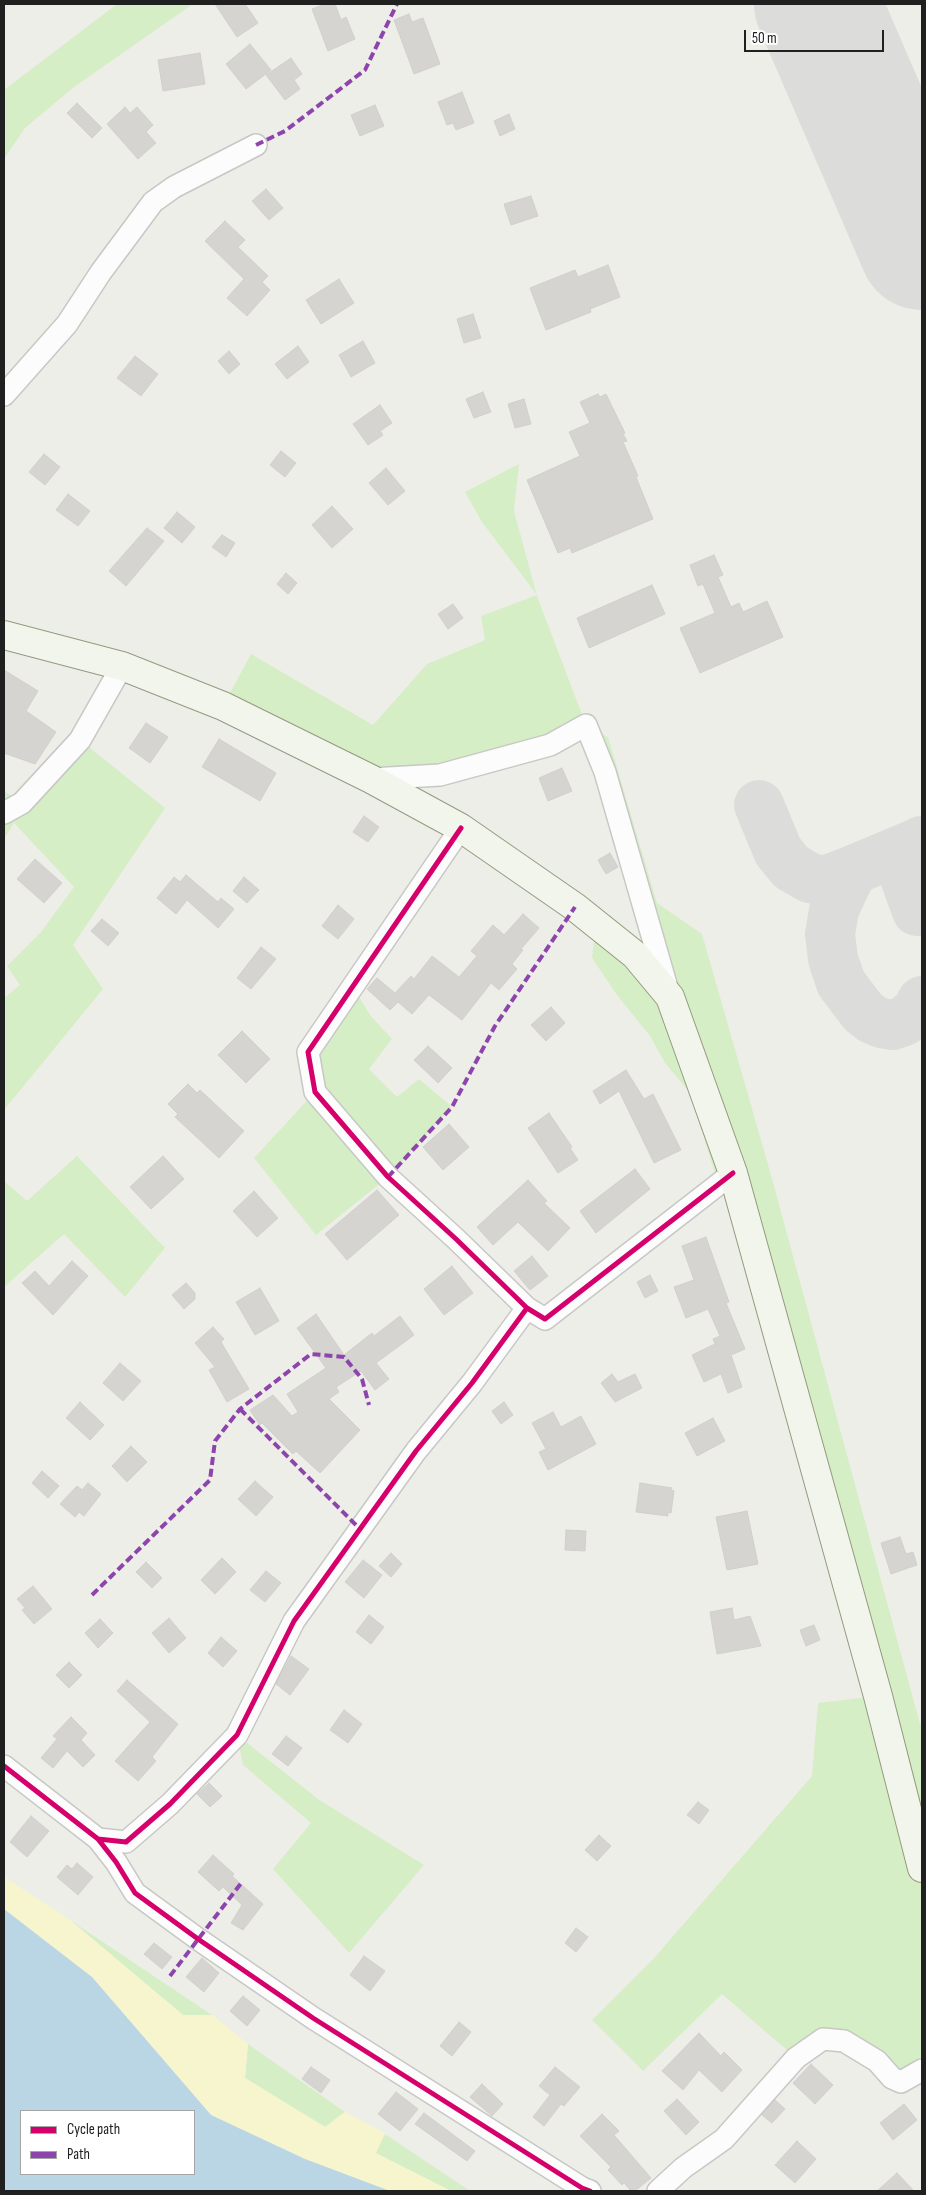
<!DOCTYPE html>
<html>
<head>
<meta charset="utf-8">
<style>
	body { margin:0 }
	#map { position:relative; width:926px; height:2195px; overflow:hidden; background:#eeeee9; font-family:"Sofia Sans Condensed",sans-serif }
	canvas { display:block }
	.frame { position:absolute; inset:0; border:5px solid #202020; pointer-events:none }
	.legend { position:absolute; left:20px; top:2110px; width:175px; height:65px; box-sizing:border-box; background:#fff; border:1px solid #a6a6a6; margin:0; padding:6px 9px; list-style:none; font-size:15px; color:#202020 }
	.legend li { display:flex; align-items:center; gap:10px; height:25px }
	.legend b { width:25px; border:1px solid #a6a6a6 }
	.scale { position:absolute; left:744px; top:30px; width:140px; height:22px; box-sizing:border-box; border:2px solid #202020; border-top:0; padding-left:6px; font-size:15px; line-height:18px; white-space:nowrap; color:#202020; -webkit-text-stroke:4px #fff; paint-order:stroke }
</style>
</head>
<body>
<div id="map">
<canvas width="926" height="2195"></canvas>
<div class="frame"></div>
<ul class="legend">
<li><b style="height:6px;background:#d6006c"></b>Cycle path</li>
<li><b style="height:6px;background:#8e44ad"></b>Path</li>
</ul>
<div class="scale">50 m</div>
</div>
<script>
const g = document.querySelector('canvas').getContext('2d');
g.lineJoin = 'round';
function paint(path, color) { g.fillStyle = color; g.fill(path, 'evenodd'); }
const shape = rows => new Path2D(rows.map(r => 'M' + r).join(''));
function stroke(path, color, width, dash) { g.strokeStyle = color; g.lineWidth = width; g.lineCap = dash ? 'butt' : 'round'; g.setLineDash(dash || []); g.stroke(path); }
paint(shape([
	[117,4,193,4,74,87,25,128,4,159,4,90],
	[519,464,514,511,537,596,586,725,608,737,657,903,702,934,771,1175,920,1724,922,1724,922,2070,901,2082,844,2041,796,2058,722,1994,643,2071,592,2020,655,1957,812,1776,818,1703,878,1696,733,1173,718,1183,690,1093,665,1063,650,1036,617,995,592,958,596,923,669,996,586,725,550,745,371,779,223,706,251,654,373,725,427,664,485,640,481,616,537,595,482,522,465,492],
	[80,740,165,808,73,945,103,989,4,1110,4,998,20,985,7,966,41,932,74,887,14,823,4,839,4,791,23,803],
	[353,987,370,1015,392,1039,369,1069,397,1097,419,1079,452,1107,388,1177,316,1235,254,1158,315,1092,308,1052],
	[77,1156,165,1248,125,1297,64,1234,4,1287,4,1181,27,1201],
	[237,1735,318,1799,424,1865,349,1953,273,1869,311,1823,243,1765],
	[70,1920,212,2015,183,2015],
	[248,2044,345,2112,325,2127,245,2078],
	[385,2134,470,2191,451,2191,375,2153]
]), '#d5eec6');
paint(shape([
	[4,1877,70,1920,183,2015,212,2015,248,2044,245,2078,325,2127,345,2112,385,2133,376,2153,451,2191,390,2191,305,2159,211,2115,92,1977,4,1909]
]), '#f7f5cd');
paint(shape([
	[4,1909,92,1977,211,2115,305,2159,390,2191,4,2191],
	[21,2111,194,2111,194,2174,21,2174]
]), '#bad6e4');
stroke(shape([
	[759,805,778,851,791,867,810,878,824,881,853,870],
	[922,841,853,870,843,890,834,910,830,934,833,959,841,983,863,1012,872,1019,881,1023,893,1025,904,1021,916,1012,922,1001],
	[917,911,906,881,909,859,921,841]
]), '#dcdcda', 50);
stroke(shape([
	[817,4,922,247]
]), '#dcdcda', 126);
const building = shape([
	[215,4,245,4,258,23,237,37,215,4],
	[325,4,335,4,341,20,346,17,355,39,328,51,312,9,325,4],
	[409,14,412,22,423,18,440,64,414,74,394,20,409,14],
	[250,44,271,70,246,89,226,64,250,44],
	[200,53,205,84,163,91,158,60,200,53],
	[291,58,302,74,294,80,300,89,285,100,266,75,291,58],
	[462,92,474,123,456,130,453,123,447,125,438,102,462,92],
	[77,103,102,128,92,138,67,113,77,103],
	[375,105,384,126,360,136,351,115,375,105],
	[125,107,130,113,137,107,153,125,146,132,156,143,138,159,107,124,125,107],
	[509,114,515,129,500,136,494,121,509,114],
	[266,189,283,208,269,220,252,201,266,189],
	[531,196,538,216,511,225,504,204,531,196],
	[225,221,245,240,238,247,268,276,262,282,270,290,247,316,227,298,244,279,205,241,225,221],
	[608,265,620,297,590,309,591,312,546,330,530,288,575,270,578,277,608,265],
	[339,279,354,303,321,324,306,300,339,279],
	[473,314,481,338,464,343,457,319,473,314],
	[363,341,375,363,351,377,339,355,363,341],
	[298,346,309,362,287,379,275,364,298,346],
	[229,351,240,364,229,374,218,361,229,351],
	[135,356,158,374,141,396,117,378,135,356],
	[483,392,491,412,474,418,466,399,483,392],
	[598,394,600,397,606,394,625,433,623,434,627,441,623,442,638,476,636,477,653,519,572,553,570,548,558,553,527,480,580,456,569,432,590,423,580,402,598,394],
	[524,399,531,424,515,428,508,404,524,399],
	[380,405,392,423,380,431,383,435,368,445,353,424,380,405],
	[281,451,296,463,285,477,270,465,281,451],
	[44,454,60,467,45,485,29,472,44,454],
	[386,468,405,491,388,505,369,483,386,468],
	[68,494,90,511,78,526,56,510,68,494],
	[332,506,353,529,332,548,312,525,332,506],
	[177,512,195,527,182,543,164,528,177,512],
	[147,528,164,541,126,586,109,571,147,528],
	[222,535,235,543,226,557,212,547,222,535],
	[714,555,723,575,718,577,731,607,739,603,743,612,767,601,783,637,700,673,680,628,715,613,703,584,698,586,690,565,714,555],
	[286,573,297,583,288,594,277,584,286,573],
	[652,585,665,614,589,648,577,618,652,585],
	[453,604,463,618,448,629,438,614,453,604],
	[4,670,38,691,26,711,56,732,35,764,4,753,4,670],
	[146,723,168,737,150,763,129,748,146,723],
	[219,739,276,773,260,801,202,767,219,739],
	[562,768,572,791,548,801,539,778,562,768],
	[364,816,379,827,368,842,353,832,364,816],
	[610,853,618,867,606,874,598,860,610,853],
	[35,859,62,883,44,903,17,879,35,859],
	[186,875,218,902,221,898,234,909,218,928,187,900,176,914,157,898,174,877,180,882,186,875],
	[244,877,259,890,247,903,233,891,244,877],
	[338,905,354,919,338,939,322,926,338,905],
	[523,914,539,928,521,949,523,950,512,964,517,969,499,990,491,983,462,1020,429,995,412,1014,398,1002,390,1010,367,989,377,978,395,993,411,976,414,979,432,956,459,977,477,956,471,951,493,925,504,935,523,914],
	[102,919,119,933,108,946,91,931,102,919],
	[261,947,276,959,251,989,237,978,261,947],
	[551,1007,565,1023,546,1041,531,1025,551,1007],
	[242,1031,270,1059,246,1083,218,1055,242,1031],
	[428,1046,452,1068,438,1083,414,1060,428,1046],
	[626,1070,644,1099,653,1094,681,1150,654,1163,619,1091,600,1104,593,1091,626,1070],
	[188,1084,197,1093,200,1090,244,1131,219,1158,175,1117,178,1114,168,1104,188,1084],
	[549,1113,572,1147,570,1148,578,1160,558,1173,528,1128,549,1113],
	[449,1124,469,1147,443,1170,423,1147,449,1124],
	[163,1156,184,1179,151,1209,130,1187,163,1156],
	[635,1169,650,1189,596,1233,580,1211,635,1169],
	[528,1180,547,1201,544,1203,570,1228,548,1251,518,1222,493,1245,477,1227,528,1180],
	[377,1190,399,1215,347,1260,325,1234,377,1190],
	[254,1191,278,1218,257,1237,233,1211,254,1191],
	[706,1237,729,1302,726,1303,745,1349,731,1355,742,1387,728,1393,721,1374,704,1382,692,1355,715,1344,713,1339,720,1336,708,1309,686,1318,674,1287,694,1280,682,1246,706,1237],
	[532,1256,548,1276,530,1290,514,1271,532,1256],
	[72,1261,88,1276,53,1315,22,1283,35,1271,49,1286,72,1261],
	[452,1266,473,1293,444,1315,424,1289,452,1266],
	[650,1275,658,1291,645,1298,637,1282,650,1275],
	[186,1283,195,1293,195,1299,184,1309,172,1295,186,1283],
	[260,1288,279,1321,255,1335,236,1302,260,1288],
	[316,1314,344,1355,372,1333,374,1336,400,1316,414,1335,376,1363,389,1379,375,1390,361,1371,336,1387,339,1392,329,1399,360,1430,320,1473,296,1451,293,1454,262,1423,260,1425,250,1410,273,1395,292,1416,298,1412,287,1394,326,1368,297,1328,316,1314],
	[213,1327,224,1339,221,1342,249,1389,227,1402,209,1370,215,1367,195,1343,213,1327],
	[120,1363,141,1381,123,1401,103,1383,120,1363],
	[612,1374,618,1382,635,1374,642,1388,615,1402,601,1383,612,1374],
	[80,1402,104,1425,90,1440,66,1418,80,1402],
	[504,1402,513,1415,501,1424,492,1411,504,1402],
	[553,1412,561,1427,581,1416,596,1444,548,1470,539,1452,546,1449,532,1423,553,1412],
	[713,1418,725,1441,697,1456,685,1433,713,1418],
	[131,1446,147,1462,127,1482,112,1466,131,1446],
	[42,1471,59,1486,48,1498,32,1483,42,1471],
	[255,1481,273,1497,256,1516,238,1499,255,1481],
	[88,1483,101,1494,84,1516,79,1512,75,1517,60,1504,77,1486,82,1490,88,1483],
	[640,1483,672,1488,671,1490,674,1491,671,1513,668,1512,668,1516,636,1512,640,1483],
	[747,1511,758,1564,727,1570,716,1517,747,1511],
	[566,1530,586,1531,585,1551,565,1550,566,1530],
	[900,1537,906,1554,913,1552,917,1565,891,1574,881,1543,900,1537],
	[391,1553,402,1564,391,1577,379,1566,391,1553],
	[222,1558,236,1572,215,1594,201,1580,222,1558],
	[363,1560,382,1575,364,1598,345,1582,363,1560],
	[146,1562,162,1578,152,1588,136,1572,146,1562],
	[266,1571,281,1583,265,1602,250,1590,266,1571],
	[33,1586,52,1609,34,1624,22,1610,25,1608,17,1599,33,1586],
	[732,1608,734,1620,750,1616,761,1646,717,1654,710,1612,732,1608],
	[369,1615,384,1627,371,1644,356,1632,369,1615],
	[169,1618,186,1638,169,1653,152,1633,169,1618],
	[100,1619,113,1633,98,1648,85,1633,100,1619],
	[814,1625,820,1640,806,1646,800,1630,814,1625],
	[221,1637,237,1651,223,1667,208,1653,221,1637],
	[291,1656,309,1669,290,1695,276,1684,291,1656],
	[69,1662,82,1675,69,1688,56,1675,69,1662],
	[127,1680,178,1724,152,1757,156,1761,138,1781,115,1761,150,1722,117,1691,127,1680],
	[344,1710,362,1724,348,1743,330,1730,344,1710],
	[71,1717,87,1733,81,1740,95,1755,83,1767,67,1751,53,1768,41,1758,57,1739,53,1736,71,1717],
	[286,1736,302,1748,288,1766,272,1754,286,1736],
	[209,1783,222,1796,210,1807,197,1794,209,1783],
	[698,1802,709,1810,699,1824,687,1815,698,1802],
	[31,1816,49,1831,27,1857,10,1842,31,1816],
	[599,1835,611,1846,597,1861,585,1850,599,1835],
	[213,1855,234,1874,232,1876,263,1904,243,1930,231,1923,242,1905,223,1887,219,1891,198,1872,213,1855],
	[77,1863,93,1877,78,1895,57,1877,67,1865,72,1869,77,1863],
	[576,1928,588,1937,576,1952,565,1943,576,1928],
	[154,1943,172,1957,162,1969,144,1954,154,1943],
	[364,1956,385,1971,370,1991,350,1975,364,1956],
	[202,1958,219,1973,204,1992,186,1977,202,1958],
	[243,1996,260,2010,247,2026,230,2011,243,1996],
	[459,2022,471,2032,452,2056,440,2046,459,2022],
	[699,2033,721,2056,724,2052,742,2070,722,2092,699,2070,683,2090,662,2071,699,2033],
	[811,2064,833,2085,815,2104,793,2083,811,2064],
	[311,2067,330,2080,321,2093,302,2079,311,2067],
	[555,2067,580,2087,564,2106,561,2104,544,2126,533,2117,550,2095,539,2086,555,2067],
	[482,2084,503,2104,492,2116,470,2097,482,2084],
	[396,2092,418,2109,400,2131,378,2114,396,2092],
	[677,2099,699,2122,686,2135,664,2111,677,2099],
	[775,2100,785,2109,772,2123,762,2115,775,2100],
	[904,2104,917,2120,893,2140,880,2123,904,2104],
	[424,2113,475,2151,467,2161,415,2124,424,2113],
	[602,2114,619,2131,614,2135,651,2178,635,2191,631,2191,624,2183,622,2185,608,2170,611,2167,580,2136,602,2114],
	[797,2141,816,2159,795,2183,775,2165,797,2141],
	[897,2173,914,2191,877,2191,897,2173]
]);
paint(building, '#d5d4d0');
stroke(building, '#d2cfca', 1);
const street = shape([
	[4,395,67,324,101,272,153,202,174,187,256,145],
	[371,779,440,775,550,745,586,725,605,772,668,991],
	[4,813,22,803,80,740,122,666],
	[461,828,308,1052,315,1092,388,1177,456,1239,527,1308],
	[4,1766,98,1839,126,1842,170,1804,237,1735,294,1621,416,1451,472,1383,527,1308,545,1319,733,1173],
	[98,1839,116,1862,135,1893,198,1939,313,2018,582,2188,590,2191],
	[658,2191,683,2168,724,2139,796,2058,823,2039,844,2041,877,2061,892,2078,901,2082,922,2070]
]);
const secondary = shape([
	[4,635,122,666,223,706,371,779,461,828,575,907,635,955,670,997,733,1173,878,1696,922,1868]
]);
stroke(street, '#c7c7c5', 24);
stroke(secondary, '#949a7f', 30);
stroke(street, '#fcfcfc', 21);
stroke(secondary, '#f2f5eb', 28);
stroke(shape([
	[256,145,285,131,365,70,397,4],
	[388,1177,452,1107,495,1026,575,907],
	[240,1409,360,1529],
	[92,1595,210,1480,215,1441,240,1409,311,1354,344,1357,362,1379,369,1405],
	[170,1976,242,1882]
]), '#8e44ad', 4, [8, 4]);
stroke(shape([
	[461,828,308,1052,315,1092,388,1177,456,1239,527,1308],
	[4,1766,98,1839,126,1842,170,1804,237,1735,294,1621,416,1451,472,1383,527,1308,545,1319,733,1173],
	[98,1839,116,1862,135,1893,198,1939,313,2018,582,2188,590,2191]
]), '#d6006c', 5);
</script>
</body>
</html>
